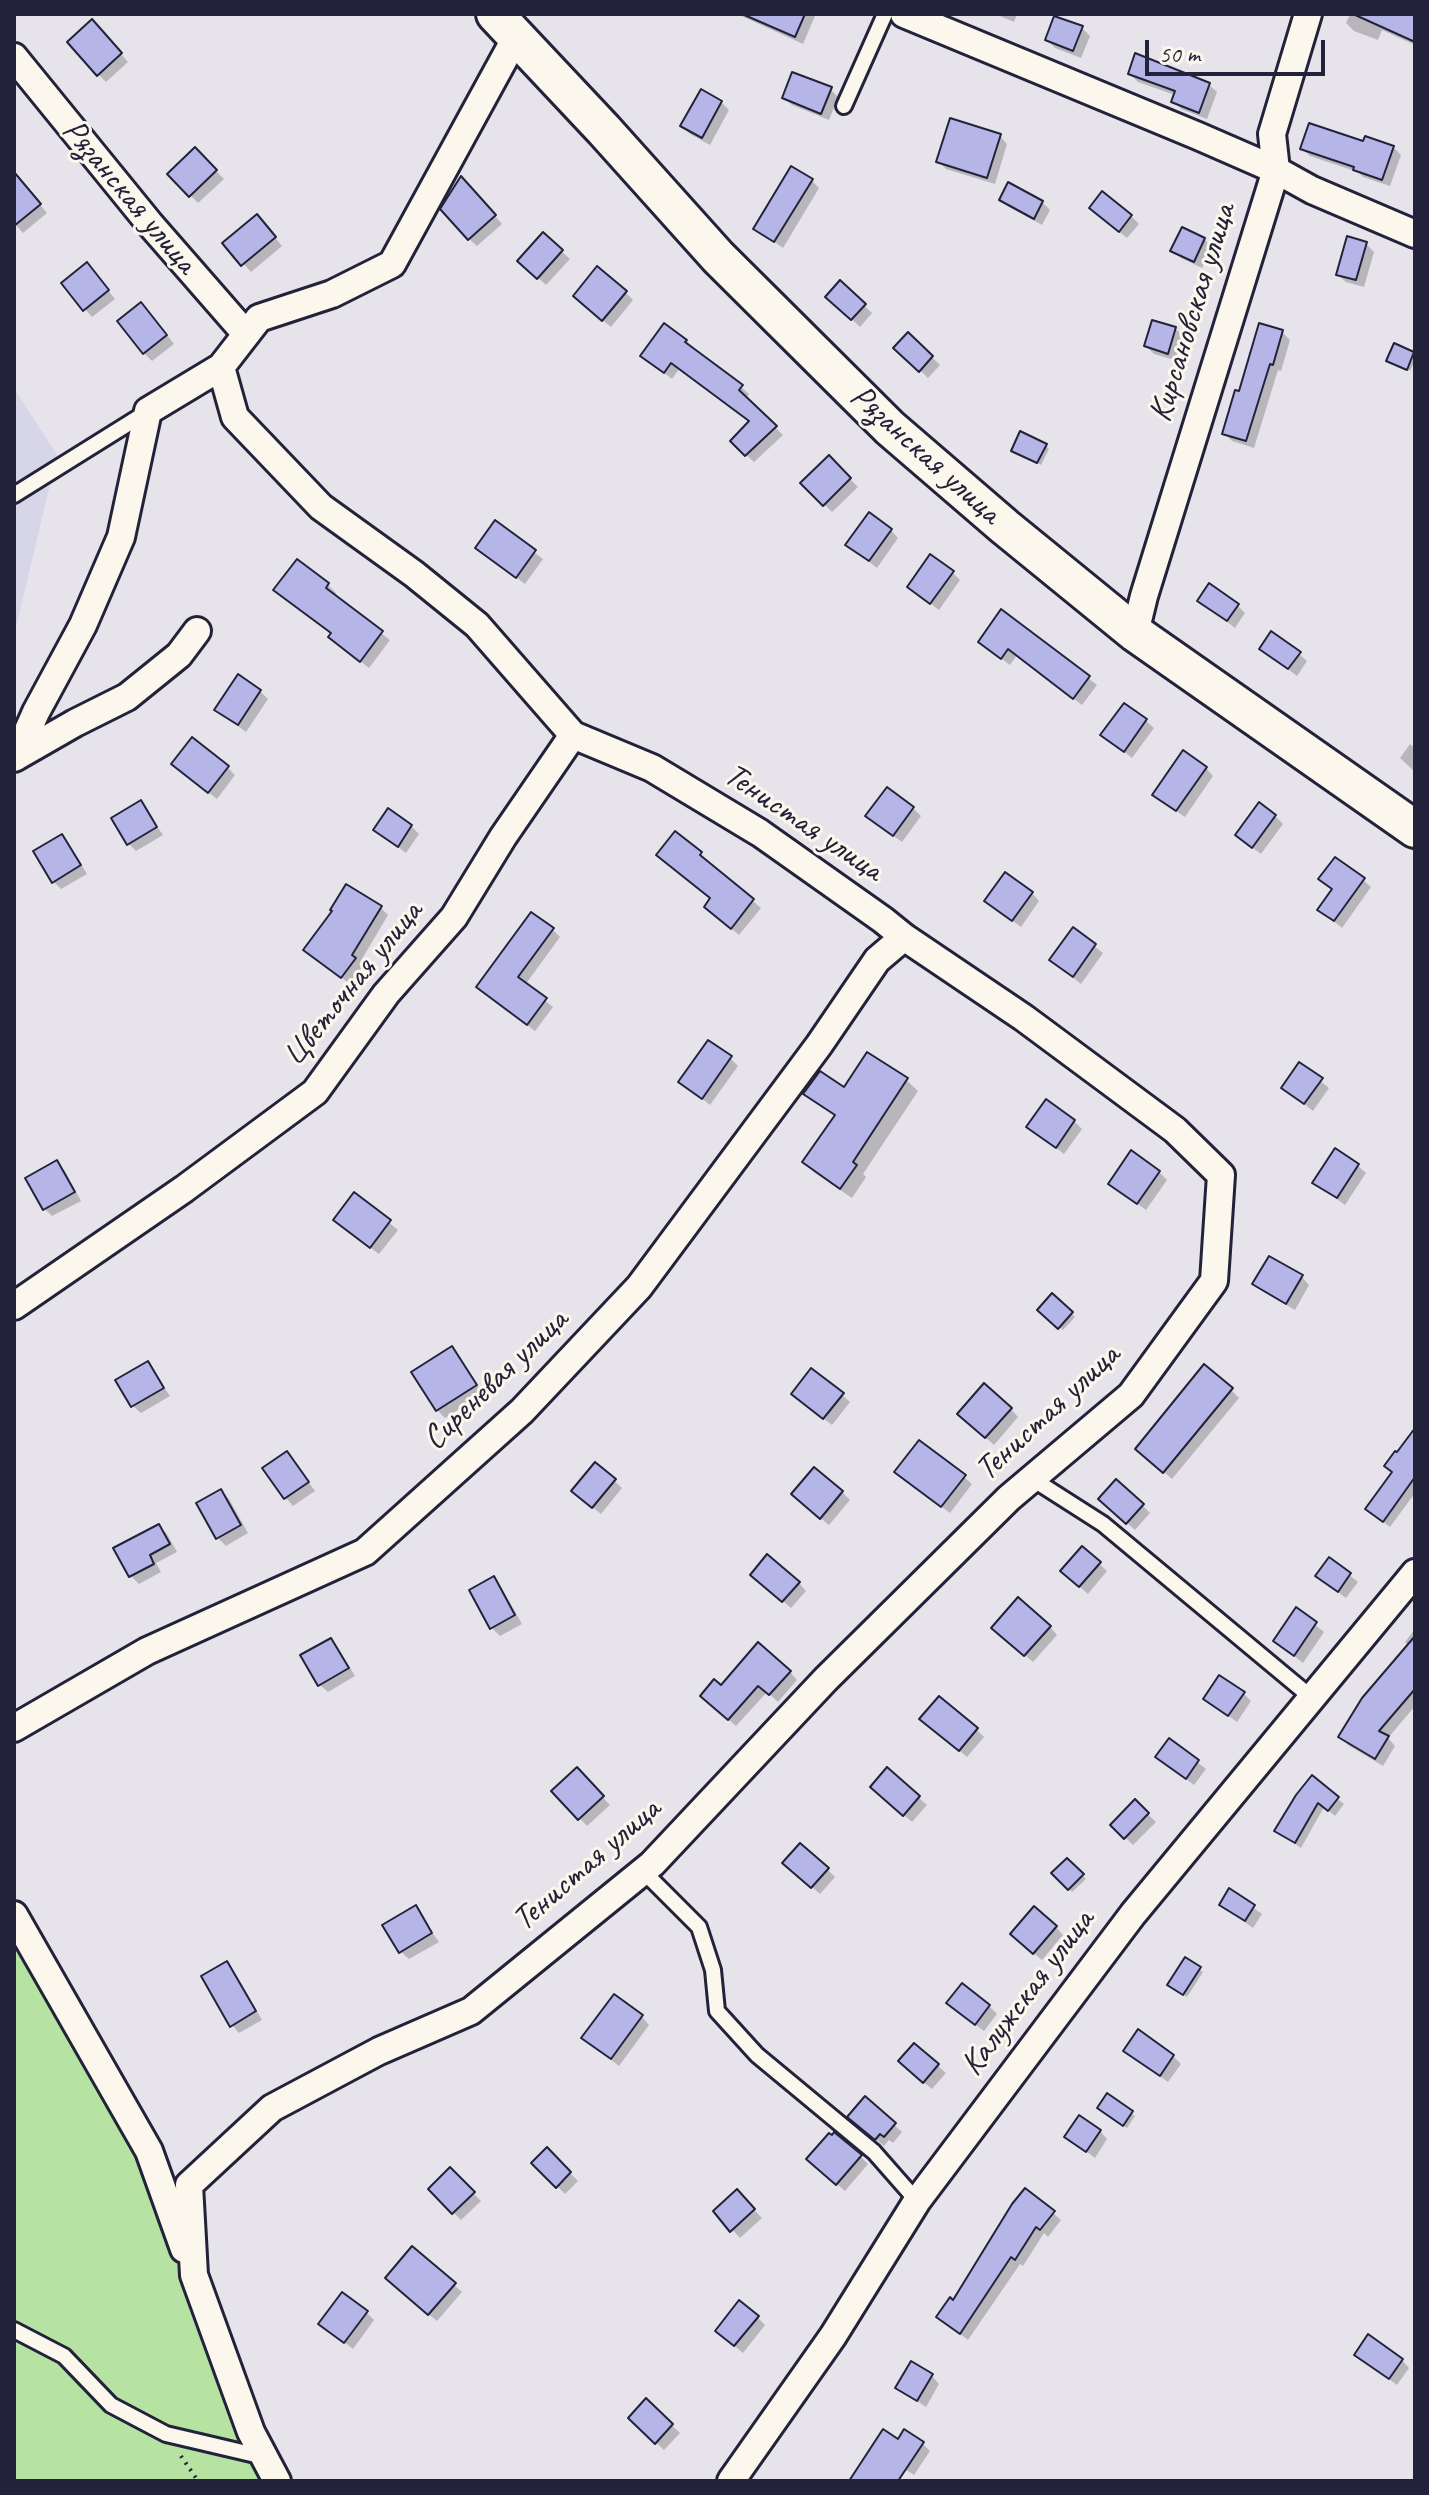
<!DOCTYPE html>
<html>
<head>
<meta charset="utf-8">
<style>
	body { margin:0 }
	#map { position:relative; width:1429px; height:2495px; overflow:hidden; background:#e6e4ea; font-family:Caveat,sans-serif }
	canvas { display:block }
	.frame { position:absolute; inset:0; border:16px solid #22223b; pointer-events:none }
	.scale { position:absolute; left:1145px; top:40px; width:180px; height:36px; box-sizing:border-box; border:4px solid #22223b; border-top:0; padding-left:10px; font-size:24px; line-height:28px; white-space:nowrap; color:#22223b; -webkit-text-stroke:6px #fbf7ec; paint-order:stroke }
</style>
</head>
<body>
<div id="map">
<canvas width="1429" height="2495"></canvas>
<div class="frame"></div>
<div class="scale">50 m</div>
</div>
<script>
const g = document.querySelector('canvas').getContext('2d');
g.lineJoin = 'round';
function paint(path, color) { g.fillStyle = color; g.fill(path, 'evenodd'); }
const shape = rows => new Path2D(rows.map(r => 'M' + r).join(''));
function stroke(path, color, width, dash) { g.strokeStyle = color; g.lineWidth = width; g.lineCap = dash ? 'butt' : 'round'; g.setLineDash(dash || []); g.stroke(path); }
function label(font, color, halo, rows, align = 'center') {
  g.font = font + ' Caveat,sans-serif'; g.lineWidth = 6; g.setLineDash([]); g.textBaseline = 'middle'; g.strokeStyle = halo; g.fillStyle = color; for (const [text, x, y, turn = 0] of rows) {
    g.save(); g.translate(x, y); g.rotate((+turn || 0) * Math.PI / 180); g.textAlign = isNaN(turn) ? turn : align; if (halo) g.strokeText(text, 0, 0); g.fillText(text, 0, 0); g.restore();
  }
}
paint(shape([
	[14,388,57,455,14,636]
]), '#d7d6e9');
paint(shape([
	[14,1915,149,2151,277,2481,14,2481]
]), '#b6e3a1');
paint(shape([
	[737,14,813,14,815,16,803,44],
	[995,14,1017,14,1014,22],
	[1350,14,1415,14,1415,45,1382,30,1378,40,1354,31,1346,23],
	[1082,28,1090,36,1081,58,1055,48,1047,40],
	[100,30,128,62,106,82,98,74],
	[1130,74,1209,85,1217,92,1207,119,1181,109,1173,101,1175,95,1138,82],
	[830,89,838,97,829,120,792,105,784,98],
	[702,92,721,102,729,110,710,145,690,134,682,126],
	[1000,136,1007,144,995,184,946,169,938,161],
	[1365,144,1393,147,1401,155,1390,186,1363,177,1358,172,1310,156,1303,149],
	[195,150,224,179,198,203,170,174],
	[14,174,47,213,23,233,14,223],
	[811,180,819,188,783,248,755,228],
	[469,186,502,224,477,246,469,239],
	[1001,200,1042,202,1050,210,1042,225,1009,207],
	[1099,216,1131,216,1139,224,1127,238],
	[264,224,282,246,251,272,225,243],
	[543,235,570,259,546,285,520,261],
	[1204,239,1212,247,1202,268,1181,258,1173,250],
	[1366,244,1374,252,1364,287,1346,282,1338,275],
	[94,273,115,299,92,317,63,283],
	[840,283,872,313,860,327,828,297],
	[626,293,633,300,611,327,583,304],
	[149,312,174,344,152,361,144,353],
	[1175,328,1183,336,1175,360,1154,354,1146,346],
	[1282,332,1290,340,1281,371,1278,370,1254,448,1232,441,1224,433],
	[908,335,940,365,928,378,896,347],
	[686,341,741,387,749,394,746,399,783,435,754,462,732,441,751,422,679,369,672,379,651,363],
	[1413,353,1415,360,1410,371,1389,361],
	[1046,446,1049,449,1041,465,1013,450],
	[829,458,858,487,832,512,803,483],
	[495,523,543,559,525,584,477,548],
	[891,530,898,538,877,568,848,545],
	[297,562,328,585,336,593,333,596,390,640,369,668,330,637,333,634],
	[952,572,960,580,939,610,909,587],
	[1199,600,1238,606,1245,613,1235,628],
	[1002,612,1097,685,1082,705,1017,655,1010,665,980,642],
	[1261,648,1299,654,1307,661,1297,676],
	[260,691,268,699,246,732,216,710],
	[1146,721,1154,728,1132,758,1103,735],
	[1410,744,1415,748,1415,772,1400,758],
	[228,768,235,775,217,799,181,771],
	[1206,768,1213,776,1185,817,1163,802],
	[140,803,163,835,136,851,129,844],
	[913,808,921,816,902,842,876,823],
	[1275,816,1283,824,1261,854,1246,843],
	[411,826,419,834,406,853,375,830],
	[675,833,761,908,739,935,714,914,712,899,658,855],
	[61,836,69,844,87,874,61,889,53,881],
	[1321,879,1363,880,1371,887,1342,928,1320,910,1334,890],
	[1032,893,1039,901,1021,927,995,908],
	[381,908,388,915,359,964,362,967,350,984,306,950,334,911],
	[552,929,560,937,525,985,553,1007,535,1031,486,994],
	[1073,930,1103,953,1081,984,1052,960],
	[730,1058,738,1066,710,1105,681,1082],
	[1300,1064,1329,1088,1313,1111,1283,1087],
	[906,1080,918,1091,863,1174,866,1177,852,1198,815,1173,804,1162,836,1117,805,1094],
	[1074,1121,1082,1129,1064,1154,1029,1127],
	[57,1163,65,1171,81,1201,52,1216,44,1208],
	[1358,1166,1366,1173,1345,1205,1315,1183],
	[1159,1172,1167,1180,1146,1210,1110,1183],
	[355,1195,398,1230,379,1254,344,1228],
	[1302,1277,1309,1285,1295,1310,1262,1291,1255,1284],
	[1053,1296,1075,1317,1063,1330,1040,1310],
	[452,1348,483,1394,445,1418,437,1410],
	[147,1363,170,1396,141,1413,133,1406],
	[1231,1390,1239,1398,1172,1479,1146,1456],
	[842,1395,850,1402,832,1425,801,1401],
	[1011,1409,1018,1417,994,1445,968,1422],
	[1415,1431,1415,1493,1390,1527,1375,1516],
	[287,1453,315,1491,293,1506,286,1498],
	[595,1464,622,1488,601,1514,581,1498],
	[964,1477,972,1484,950,1513,905,1479],
	[221,1491,229,1499,248,1533,226,1546,218,1538],
	[842,1492,850,1500,829,1525,801,1502],
	[1142,1505,1150,1513,1135,1530,1109,1507],
	[159,1526,167,1534,177,1552,156,1563,161,1572,139,1584,131,1576],
	[1082,1548,1107,1571,1088,1594,1070,1578],
	[1330,1560,1358,1582,1346,1598,1326,1583],
	[493,1579,501,1587,522,1624,500,1636,492,1628],
	[761,1582,799,1583,806,1591,791,1608],
	[1297,1610,1324,1632,1303,1663,1275,1641],
	[1050,1627,1057,1635,1033,1662,1002,1635],
	[1415,1629,1415,1706,1388,1738,1395,1746,1383,1766,1348,1745,1341,1737,1409,1646,1405,1642],
	[331,1640,338,1648,355,1676,328,1692,320,1685],
	[790,1672,797,1680,778,1702,767,1692,736,1726,710,1703,721,1687],
	[1243,1693,1251,1701,1237,1722,1205,1698],
	[930,1726,976,1729,984,1737,967,1757],
	[1169,1741,1206,1769,1194,1785,1166,1764],
	[577,1770,610,1805,587,1826,554,1791],
	[887,1770,927,1805,912,1822,880,1795],
	[1312,1778,1344,1804,1335,1816,1324,1807,1301,1848,1277,1831],
	[1135,1802,1156,1822,1133,1845,1113,1825],
	[1067,1861,1086,1879,1072,1892,1054,1873],
	[827,1869,835,1877,820,1894,793,1871],
	[1230,1891,1262,1914,1253,1928,1221,1905],
	[415,1908,439,1942,409,1959,401,1952],
	[1056,1927,1063,1935,1042,1960,1020,1942],
	[1186,1960,1203,1972,1187,1997,1173,1988],
	[226,1964,234,1972,262,2020,239,2033,232,2025],
	[989,2006,997,2014,984,2031,957,2011],
	[642,2017,649,2025,619,2066,592,2045],
	[914,2045,946,2073,932,2089,908,2069],
	[1173,2056,1181,2064,1168,2082,1134,2058],
	[1108,2096,1135,2116,1127,2128,1102,2111],
	[865,2099,902,2132,893,2143,889,2140,884,2146,858,2124],
	[1100,2131,1107,2139,1095,2158,1067,2137],
	[547,2150,578,2181,565,2194,534,2163],
	[861,2157,868,2164,845,2191,817,2167],
	[450,2170,481,2201,461,2220,430,2189],
	[736,2192,762,2218,740,2238,715,2211],
	[1014,2205,1053,2213,1061,2220,1048,2237,1044,2233,1023,2266,1020,2264,968,2340,938,2317,954,2303],
	[454,2285,462,2292,437,2321,395,2286],
	[367,2313,374,2320,353,2349,321,2324],
	[758,2318,765,2325,743,2353,725,2338],
	[1356,2355,1402,2360,1409,2368,1397,2385],
	[932,2376,939,2384,926,2407,897,2387],
	[646,2401,680,2433,664,2450,630,2418],
	[922,2443,930,2451,914,2475,903,2468,894,2481,850,2481]
]), '#0003');
const building = shape([
	[742,14,805,14,795,37,742,14],
	[1353,14,1415,14,1415,42,1353,14],
	[1054,16,1083,26,1073,51,1045,40,1054,16],
	[92,19,122,53,97,76,67,42,92,19],
	[1135,53,1210,83,1199,113,1171,102,1175,91,1128,74,1135,53],
	[792,72,832,87,821,114,782,98,792,72],
	[701,89,722,101,702,138,680,126,701,89],
	[950,118,1001,134,987,178,936,162,950,118],
	[1309,123,1363,141,1365,136,1394,146,1382,180,1353,170,1354,167,1300,149,1309,123],
	[195,147,217,170,189,197,167,174,195,147],
	[791,166,813,179,774,242,753,229,791,166],
	[14,172,41,204,14,226,14,172],
	[461,176,496,215,468,240,440,209,461,176],
	[1008,182,1043,201,1034,219,999,200,1008,182],
	[1102,191,1132,215,1119,232,1089,208,1102,191],
	[257,214,276,237,241,266,222,243,257,214],
	[1182,227,1205,238,1194,262,1170,251,1182,227],
	[543,232,563,250,537,279,517,261,543,232],
	[1347,236,1367,242,1356,280,1336,275,1347,236],
	[87,262,109,290,83,311,61,283,87,262],
	[597,266,627,291,602,321,573,296,597,266],
	[840,280,866,304,851,320,825,297,840,280],
	[141,302,167,335,143,354,117,321,141,302],
	[1152,320,1176,327,1168,354,1144,346,1152,320],
	[664,323,687,340,685,342,743,385,739,390,777,426,745,456,730,441,749,421,671,363,664,373,640,356,664,323],
	[1259,323,1283,330,1273,365,1270,364,1246,441,1222,434,1235,390,1239,391,1259,323],
	[908,332,933,356,919,372,893,348,908,332],
	[1394,343,1414,352,1407,370,1386,361,1394,343],
	[1020,431,1047,444,1037,463,1011,451,1020,431],
	[829,455,851,478,823,506,800,483,829,455],
	[869,512,892,529,869,561,845,545,869,512],
	[495,520,536,550,516,578,475,548,495,520],
	[930,554,954,571,930,604,907,587,930,554],
	[297,559,329,583,326,588,383,631,360,662,328,637,331,633,273,590,297,559],
	[1209,583,1239,604,1227,621,1197,601,1209,583],
	[1001,609,1090,676,1073,699,1008,649,1001,659,978,642,1001,609],
	[1271,631,1301,652,1288,669,1259,649,1271,631],
	[238,674,261,690,238,725,214,710,238,674],
	[1124,703,1147,719,1124,752,1100,735,1124,703],
	[192,737,229,766,208,793,171,764,192,737],
	[1183,750,1207,767,1176,811,1152,795,1183,750],
	[887,787,914,807,893,836,865,816,887,787],
	[141,800,157,827,127,845,111,818,141,800],
	[1259,802,1276,815,1252,848,1235,835,1259,802],
	[388,808,412,825,398,847,373,830,388,808],
	[675,831,702,852,700,855,754,899,731,929,704,907,710,898,656,855,675,831],
	[62,834,81,865,52,883,33,851,62,834],
	[1335,857,1365,878,1334,921,1317,910,1332,889,1318,879,1335,857],
	[1005,872,1033,892,1012,921,984,901,1005,872],
	[346,884,382,906,352,955,356,958,341,978,303,950,332,911,330,910,346,884],
	[531,912,554,928,518,977,547,998,527,1025,476,987,531,912],
	[1073,927,1096,944,1073,977,1049,960,1073,927],
	[708,1040,732,1056,702,1099,678,1082,708,1040],
	[867,1052,908,1078,853,1162,857,1165,840,1189,802,1162,835,1115,803,1094,820,1071,844,1087,867,1052],
	[1299,1062,1323,1078,1304,1104,1281,1088,1299,1062],
	[1046,1099,1075,1120,1056,1148,1026,1127,1046,1099],
	[1335,1148,1359,1164,1337,1198,1312,1183,1335,1148],
	[1131,1150,1160,1171,1137,1204,1108,1184,1131,1150],
	[57,1160,75,1192,43,1210,25,1178,57,1160],
	[354,1192,391,1220,370,1248,333,1220,354,1192],
	[1269,1256,1303,1275,1286,1304,1252,1284,1269,1256],
	[1052,1293,1073,1312,1058,1329,1037,1310,1052,1293],
	[452,1346,477,1385,436,1411,411,1372,452,1346],
	[148,1361,164,1388,131,1407,115,1380,148,1361],
	[1204,1364,1233,1388,1163,1473,1135,1449,1204,1364],
	[811,1368,844,1393,823,1419,791,1394,811,1368],
	[984,1383,1012,1408,985,1438,957,1414,984,1383],
	[1415,1428,1415,1477,1383,1522,1365,1509,1392,1472,1384,1466,1395,1451,1397,1452,1415,1428],
	[919,1440,966,1475,941,1507,894,1472,919,1440],
	[287,1451,309,1482,284,1499,262,1468,287,1451],
	[595,1462,616,1479,592,1508,571,1491,595,1462],
	[814,1467,843,1491,820,1519,791,1494,814,1467],
	[1116,1479,1144,1504,1126,1524,1098,1499,1116,1479],
	[221,1489,241,1525,216,1539,196,1503,221,1489],
	[159,1524,170,1544,150,1555,154,1564,129,1577,113,1548,159,1524],
	[1082,1546,1101,1562,1079,1587,1060,1571,1082,1546],
	[767,1554,800,1582,782,1602,750,1575,767,1554],
	[1329,1557,1351,1573,1338,1592,1315,1576,1329,1557],
	[494,1576,515,1615,490,1629,469,1590,494,1576],
	[1018,1597,1051,1626,1024,1656,991,1628,1018,1597],
	[1296,1607,1317,1622,1294,1656,1273,1641,1296,1607],
	[1415,1636,1415,1689,1379,1731,1389,1736,1375,1759,1338,1737,1362,1698,1415,1636],
	[331,1638,349,1668,318,1686,300,1655,331,1638],
	[758,1642,791,1671,769,1695,758,1686,728,1720,700,1696,714,1679,721,1685,758,1642],
	[1219,1675,1245,1692,1228,1716,1203,1699,1219,1675],
	[939,1696,978,1728,959,1751,919,1719,939,1696],
	[1169,1738,1199,1760,1186,1779,1155,1757,1169,1738],
	[577,1767,604,1796,578,1820,551,1791,577,1767],
	[887,1767,920,1796,903,1816,870,1787,887,1767],
	[1312,1775,1339,1797,1328,1811,1318,1803,1295,1843,1274,1831,1296,1795,1312,1775],
	[1135,1799,1149,1813,1124,1839,1110,1825,1135,1799],
	[800,1843,829,1868,811,1888,782,1863,800,1843],
	[1067,1858,1084,1874,1068,1890,1051,1873,1067,1858],
	[1229,1888,1255,1905,1245,1921,1219,1905,1229,1888],
	[416,1905,432,1933,399,1953,382,1925,416,1905],
	[1034,1906,1057,1926,1033,1954,1010,1934,1034,1906],
	[1185,1957,1201,1967,1183,1995,1167,1985,1185,1957],
	[227,1961,256,2011,230,2027,201,1976,227,1961],
	[962,1983,990,2005,975,2025,946,2003,962,1983],
	[614,1994,643,2015,611,2059,581,2038,614,1994],
	[1138,2029,1174,2055,1160,2076,1123,2051,1138,2029],
	[914,2043,939,2064,923,2083,898,2061,914,2043],
	[1107,2093,1133,2111,1123,2126,1097,2108,1107,2093],
	[865,2096,896,2123,884,2137,880,2134,875,2140,847,2117,865,2096],
	[1079,2115,1101,2130,1086,2152,1064,2137,1079,2115],
	[834,2132,862,2155,836,2185,806,2159,829,2133,832,2135,834,2132],
	[547,2147,571,2172,556,2188,531,2163,547,2147],
	[450,2167,475,2192,452,2214,428,2189,450,2167],
	[1025,2188,1055,2211,1040,2230,1036,2227,1015,2260,1011,2257,960,2334,936,2317,950,2297,953,2300,1012,2204,1025,2188],
	[737,2189,755,2209,730,2232,713,2211,737,2189],
	[412,2246,456,2283,428,2315,385,2278,412,2246],
	[342,2292,368,2311,344,2343,318,2324,342,2292],
	[739,2300,759,2316,734,2346,715,2331,739,2300],
	[1368,2334,1403,2359,1389,2379,1354,2355,1368,2334],
	[911,2361,933,2374,917,2401,895,2388,911,2361],
	[646,2398,673,2424,655,2444,628,2418,646,2398],
	[883,2429,898,2439,904,2429,924,2442,898,2481,849,2481,883,2429]
]);
paint(building, '#b5b6e7');
stroke(building, '#22223b', 2);
const service = shape([
	[844,106,885,14],
	[14,495,147,412],
	[1031,1478,1103,1524,1312,1698],
	[643,1871,699,1927,713,1970,717,2011,757,2055,874,2152,917,2201],
	[14,2330,64,2356,111,2405,166,2434,264,2457]
]);
const minor = shape([
	[904,14,1198,136,1276,170,1312,190,1415,234],
	[14,57,150,224,246,334],
	[221,367,235,417,321,507,414,574,477,625,573,735,652,768,760,833,883,920,904,937,1024,1018,1175,1130,1221,1175,1214,1281,1131,1395,1009,1498,826,1679,652,1864,471,2011,379,2051,272,2108,189,2185,194,2275,251,2432,277,2481],
	[1135,633,1144,596,1276,170,1272,134,1308,14],
	[16,757,36,712,83,625,121,537,148,411,221,367,259,318,332,294,392,264,515,39],
	[14,758,75,723,127,697,179,655,197,631],
	[14,1306,184,1189,315,1092,386,994,454,917,503,837,573,735],
	[14,1728,147,1651,365,1552,522,1411,639,1287,819,1045,877,960,904,937],
	[14,1915,149,2151,184,2249],
	[731,2481,833,2336,917,2201,1133,1914,1415,1573]
]);
const secondary = shape([
	[495,14,604,130,718,257,890,428,1005,527,1135,633,1415,829]
]);
stroke(service, '#22223b', 20);
stroke(minor, '#22223b', 32);
stroke(secondary, '#22223b', 42);
stroke(shape([
	[181,2456,198,2481]
]), '#22223b', 4, [2, 6]);
stroke(service, '#fbf7ec', 14);
stroke(minor, '#fbf7ec', 26);
stroke(secondary, '#fbf7ec', 36);
label('34px', '#22223b', '#fbf7ec', [
	["Рязанская улица",129,197,50],
	["Кирсановская улица",1193,313,-73],
	["Рязанская улица",925,455,42],
	["Тенистая улица",803,823,34],
	["Цветочная улица",353,984,-51],
	["Сиреневая улица",496,1380,-44],
	["Тенистая улица",1048,1413,-43],
	["Тенистая улица",587,1865,-41],
	["Калужская улица",1028,1993,-53]
]);
</script>
</body>
</html>
